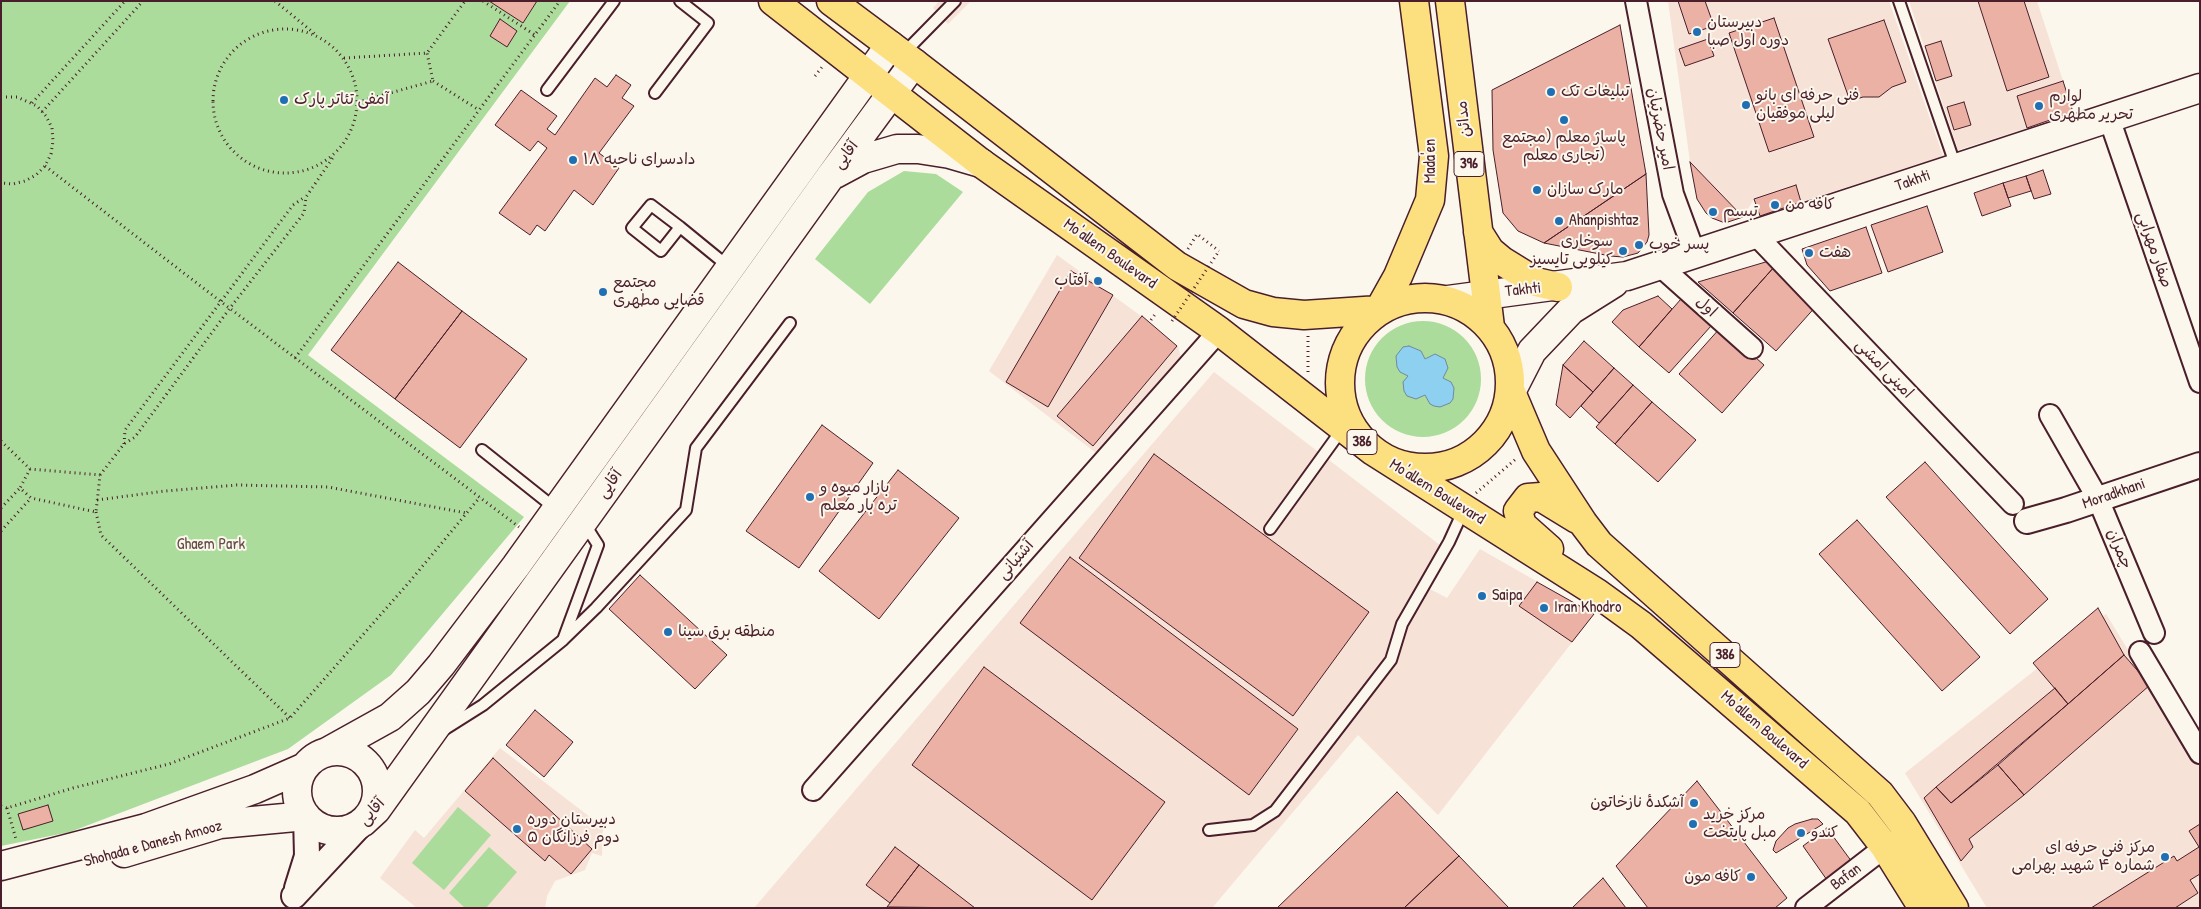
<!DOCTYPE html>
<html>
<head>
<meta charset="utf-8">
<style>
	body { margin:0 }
	#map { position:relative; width:2201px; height:909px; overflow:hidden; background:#fbf7ec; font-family:"Patrick Hand",sans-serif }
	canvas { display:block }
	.frame { position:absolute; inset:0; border:2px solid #4a1f2b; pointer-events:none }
</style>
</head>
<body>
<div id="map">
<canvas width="2201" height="909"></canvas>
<div class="frame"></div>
</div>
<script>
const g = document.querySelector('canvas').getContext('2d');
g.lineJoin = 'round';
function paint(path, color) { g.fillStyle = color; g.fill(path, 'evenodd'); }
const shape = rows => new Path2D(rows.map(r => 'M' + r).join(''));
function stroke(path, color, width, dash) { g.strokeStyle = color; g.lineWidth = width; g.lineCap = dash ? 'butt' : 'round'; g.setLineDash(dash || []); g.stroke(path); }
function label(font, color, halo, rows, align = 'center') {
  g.font = font + ' "Patrick Hand","Playpen Sans Arabic",sans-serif'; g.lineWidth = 4; g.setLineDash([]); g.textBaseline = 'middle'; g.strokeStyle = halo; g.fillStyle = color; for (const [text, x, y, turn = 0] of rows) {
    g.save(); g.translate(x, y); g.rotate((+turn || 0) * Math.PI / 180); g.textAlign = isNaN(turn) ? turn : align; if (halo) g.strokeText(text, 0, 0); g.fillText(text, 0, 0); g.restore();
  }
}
paint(shape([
	[939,1,971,1,948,24,933,8],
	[1668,1,1889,1,1943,156,1801,202,1796,186,1754,199,1743,217,1690,162],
	[1909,1,2037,1,2063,81,2017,96,2027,128,1958,150],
	[1057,255,1141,316,1178,346,1182,362,1100,456,989,371],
	[1214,372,1449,552,1428,588,1447,598,1480,549,1594,614,1438,815,1358,735,1212,908,754,908],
	[2106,614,2200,767,2200,908,1987,908,1905,773],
	[500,748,603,827,602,856,592,853,585,870,555,881,547,896,545,908,417,908,380,878,415,830,424,838]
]), '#f6e2d6');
paint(shape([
	[1,1,570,1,308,355,524,517,391,675,288,749,70,832,1,846],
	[904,171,936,174,963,192,870,304,815,259,868,192],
	'1365 379a58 58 0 1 1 116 0a58 58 0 1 1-116 0Z',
	[458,807,491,835,444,890,412,863],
	[489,847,517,872,486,908,465,908,449,893]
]), '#abdc9c');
const water = shape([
	[1409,346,1421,351,1425,359,1435,354,1445,359,1448,368,1443,378,1451,382,1454,388,1453,399,1450,403,1440,407,1434,406,1430,404,1425,395,1416,399,1407,396,1404,391,1403,382,1408,376,1400,372,1397,367,1396,356,1403,347,1409,346]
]);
paint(water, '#8dd0ef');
stroke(water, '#7289a1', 1);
const building = shape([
	[489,1,537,1,523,23,489,1],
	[1678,1,1705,1,1714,26,1689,34,1678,1],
	[1978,1,2024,1,2049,77,2007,91,1978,1],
	[1774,18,1814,137,1769,152,1729,33,1774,18],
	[500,19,517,31,507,47,490,36,500,19],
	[1884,20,1906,82,1892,87,1879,97,1863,97,1850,101,1828,39,1884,20],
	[1620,25,1646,174,1544,243,1518,231,1503,213,1493,150,1492,90,1620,25],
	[1708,39,1714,56,1685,66,1679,49,1708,39],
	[1941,41,1952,76,1936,81,1925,46,1941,41],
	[616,75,631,85,622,98,634,106,599,153,619,168,593,205,574,190,545,231,537,225,530,235,499,213,547,148,538,141,530,151,495,125,521,90,557,116,547,129,555,135,595,78,607,87,616,75],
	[2063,81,2073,112,2027,128,2017,96,2063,81],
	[1964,102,1971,125,1954,130,1947,107,1964,102],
	[1690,162,1743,217,1725,223,1712,218,1706,213,1697,199,1690,162],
	[2043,170,2051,194,2034,199,2026,176,2043,170],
	[1646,174,1649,235,1647,242,1638,253,1623,257,1610,256,1544,243,1646,174],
	[2026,176,2031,191,2008,198,2003,183,2026,176],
	[2003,183,2011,206,1982,216,1974,193,2003,183],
	[1796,185,1801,202,1760,216,1754,199,1796,185],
	[1927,206,1943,252,1888,272,1871,225,1927,206],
	[1866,227,1882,273,1830,291,1807,265,1802,249,1866,227],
	[1769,261,1775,266,1733,313,1698,282,1769,261],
	[398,262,462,311,395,399,331,350,398,262],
	[1775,266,1818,304,1776,351,1733,313,1775,266],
	[1071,271,1113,295,1048,407,1006,382,1071,271],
	[1658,296,1672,309,1639,347,1612,322,1623,310,1658,296],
	[1681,299,1711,326,1669,373,1639,347,1681,299],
	[462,311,527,359,460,448,395,399,462,311],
	[1142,316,1177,346,1093,446,1057,416,1142,316],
	[1721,327,1764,365,1722,413,1679,374,1721,327],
	[1584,341,1614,368,1593,392,1563,365,1584,341],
	[1563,365,1593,392,1570,418,1556,405,1563,365],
	[1614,368,1633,385,1599,423,1581,406,1614,368],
	[1633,385,1652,402,1615,444,1596,427,1633,385],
	[1652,402,1696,440,1658,482,1615,444,1652,402],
	[822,425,873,463,799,568,746,531,822,425],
	[1154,454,1369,612,1293,716,1079,558,1154,454],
	[1925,462,2048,599,2010,634,1886,497,1925,462],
	[898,470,959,518,879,619,819,571,898,470],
	[1857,520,1980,657,1942,691,1819,554,1857,520],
	[1070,557,1298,729,1249,795,1020,623,1070,557],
	[640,575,727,655,695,689,609,609,640,575],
	[1537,582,1594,614,1572,642,1519,606,1537,582],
	[2098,608,2124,655,2068,704,2033,663,2098,608],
	[2124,655,2150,685,2024,795,1998,765,2124,655],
	[984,667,1165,802,1092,900,912,765,984,667],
	[2055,688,2068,704,1951,803,1936,787,2055,688],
	[535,710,573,742,544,777,506,745,535,710],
	[493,758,592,849,571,874,549,855,545,861,465,791,493,758],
	[1998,765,2024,795,1969,839,1973,847,1961,861,1924,798,1936,787,1951,803,1998,765],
	[1697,781,1787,898,1775,908,1648,908,1616,866,1697,781],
	[1397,792,1459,856,1404,908,1277,908,1397,792],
	[48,805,53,821,23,830,18,814,48,805],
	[1812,819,1818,819,1823,824,1776,853,1773,850,1776,841,1788,828,1795,824,1812,819],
	[2200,824,2200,874,2190,880,2198,893,2175,908,2091,908,2174,856,2177,861,2199,847,2189,831,2200,824],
	[1827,828,1852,862,1827,880,1803,846,1827,828],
	[895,847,919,865,890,903,866,885,895,847],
	[1459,856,1509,908,1404,908,1459,856],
	[919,865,975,908,887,907,919,865],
	[1603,878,1626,908,1572,908,1603,878]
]);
paint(building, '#eab1a4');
stroke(building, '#4a1f2b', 1);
const service = shape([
	[1899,1,1956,167],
	[903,54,955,1],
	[547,90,614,1],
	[655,93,708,23,680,1],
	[680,227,661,251,632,228,651,205,680,227,729,267],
	[482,450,556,509],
	[1270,529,1343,428],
	[563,640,596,608,686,510,696,448,790,323],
	[445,729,483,705,563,640,598,545,584,523],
	[1209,830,1253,825,1275,811,1391,660,1402,624,1449,542,1464,509]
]);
const minor = shape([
	[1636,1,1673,194,1695,254],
	[2109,118,2200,382],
	[1755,234,2013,504],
	[1659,265,1752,348],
	[2050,415,2098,499,2154,633],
	[2140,652,2200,753],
	[813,790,1219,331],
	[1806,908,1885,847]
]);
const tertiary = shape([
	[2027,521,2066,510,2200,465],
	[297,888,307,856,306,816],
	[294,896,363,822]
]);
const secondary = shape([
	[835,174,863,159,897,149,918,149,950,154,981,163],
	[1448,300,1627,276,2200,88],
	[1511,392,1532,351,1571,310,1614,283],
	'297 791a40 40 0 1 1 80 0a40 40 0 1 1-80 0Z',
	[327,752,390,717,418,692,441,665,516,566,890,45],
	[363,822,376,810,830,177,914,63],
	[124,853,220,824,306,816],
	[1,866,146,828,255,789,305,767]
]);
const primary = shape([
	[773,1,981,163,1219,331,1373,451,1597,593,1641,625,1858,812,1885,847,1923,908],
	[831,1,914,63,1177,266,1244,304,1273,312,1304,315,1379,310,1398,276,1430,200,1434,156,1414,1],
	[1450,1,1490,327],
	[1478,232,1490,251,1502,261,1536,282,1558,287],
	'1340 383a85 85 0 1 1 170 0a85 85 0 1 1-170 0Z',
	[1511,392,1536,451,1583,523,1599,544,1880,794,1902,823,1954,908],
	[1549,549,1522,525,1518,511,1528,498,1541,497,1577,519]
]);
stroke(service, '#4a1f2b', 14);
stroke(minor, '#4a1f2b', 24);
stroke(tertiary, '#4a1f2b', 28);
stroke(secondary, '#4a1f2b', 31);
stroke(primary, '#4a1f2b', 31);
stroke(shape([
	[275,1,315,34],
	[483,1,535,35],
	'213 101a72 72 0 1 1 144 0a72 72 0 1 1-144 0Z',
	[344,58,427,53,465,1],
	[815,76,822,67],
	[433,81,479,110],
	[1,97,17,97,37,106,46,116,52,128,53,141,51,154,45,166,36,175,25,181,13,184,1,183],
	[358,102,433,81,427,53],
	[32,103,125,1],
	[42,112,143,1],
	[45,166,220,301,519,527],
	[1188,249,1197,234,1219,251],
	[1151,320,1156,313],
	[295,358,560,1],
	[1308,372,1308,336],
	[1,441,30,469,100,475,96,512,31,498,20,488,30,469],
	[124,444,125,430,293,205,305,197],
	[100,475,124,444,135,437,230,308,304,213,306,197,334,156],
	[1476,493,1517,458],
	[97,500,165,491,237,485,328,487,466,513],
	[1,508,20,488],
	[96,512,101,535,290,718],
	[1,531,31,498],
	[1,806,7,808,73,788,169,764,290,718,411,580,480,497],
	[7,808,16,839]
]), '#4a1f2b', 3, [1, 4]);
stroke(service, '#fbf7ec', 10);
stroke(minor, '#fbf7ec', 20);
stroke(tertiary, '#fbf7ec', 24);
stroke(secondary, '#fbf7ec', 28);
stroke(primary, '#fce080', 28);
stroke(shape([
	[1172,321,1219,251]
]), '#4a1f2b', 3, [1, 4]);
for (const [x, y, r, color] of [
	[1697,32,5,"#1f6fb2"],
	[1551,92,5,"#1f6fb2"],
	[284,100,5,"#1f6fb2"],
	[1746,105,5,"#1f6fb2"],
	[2039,106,5,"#1f6fb2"],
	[1564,120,5,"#1f6fb2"],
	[573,160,5,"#1f6fb2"],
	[1537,190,5,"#1f6fb2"],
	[1775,205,5,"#1f6fb2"],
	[1713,212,5,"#1f6fb2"],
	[1559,221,5,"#1f6fb2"],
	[1639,245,5,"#1f6fb2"],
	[1623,251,5,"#1f6fb2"],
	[1809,253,5,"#1f6fb2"],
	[1098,281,5,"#1f6fb2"],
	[603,292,5,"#1f6fb2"],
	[810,497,5,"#1f6fb2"],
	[1482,596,5,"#1f6fb2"],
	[1544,608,5,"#1f6fb2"],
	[668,632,5,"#1f6fb2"],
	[1694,803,5,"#1f6fb2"],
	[1693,824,5,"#1f6fb2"],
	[517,829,5,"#1f6fb2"],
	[1801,833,5,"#1f6fb2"],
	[2165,857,5,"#1f6fb2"],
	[1751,877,5,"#1f6fb2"]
]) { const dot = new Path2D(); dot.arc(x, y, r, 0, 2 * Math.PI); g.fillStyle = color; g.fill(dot); stroke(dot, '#fbf7ec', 2); }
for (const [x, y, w] of [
	[1469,164,30],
	[1362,442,30],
	[1725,655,30]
]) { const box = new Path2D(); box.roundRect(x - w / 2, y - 12.5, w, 25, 4); g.fillStyle = '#fbf7ec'; g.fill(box); stroke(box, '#4a1f2b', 1); }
label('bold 15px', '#4a1f2b', null, [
	["396",1469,164],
	["386",1362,442],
	["386",1725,655]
]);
label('16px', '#4a1f2b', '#fbf7ec', [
	["دبیرستان",1707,23],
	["دوره اول صبا",1707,41],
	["تبلیغات تک",1561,92],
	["فنی حرفه ای بانو",1756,96],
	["لیلی موفقیان",1756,114],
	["لوارم",2049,97],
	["تحریر مطهری",2049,115],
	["آمفی تئاتر پارک",294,100],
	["پاساژ معلم (مجتمع",1564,138,"center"],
	["تجاری معلم)",1564,156,"center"],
	["دادسرای ناحیه ۱۸",583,160],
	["مارک سازان",1547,190],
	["کافه من",1785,205],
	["تبسم",1723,212],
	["Ahanpishtaz",1569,221],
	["سوخاری",1613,242,"right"],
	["کیلویی تایسیز",1613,260,"right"],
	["پسر خوب",1649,245],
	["هفت",1819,253],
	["آفتاب",1088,281,"right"],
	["مجتمع",613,283],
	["قضایی مطهری",613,301],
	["بازار میوه و",820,488],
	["تره بار معلم",820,506],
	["Saipa",1492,596],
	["Iran Khodro",1554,608],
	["منطقه برق سینا",678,632],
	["آشکدهٔ نازخاتون",1684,803,"right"],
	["مرکز خرید",1703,815],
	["مبل پایتخت",1703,833],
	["دبیرستان دوره",527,820],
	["دوم فرزانگان ۵",527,838],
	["کندو",1811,833],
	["مرکز فنی حرفه ای",2155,848,"right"],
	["شماره ۴ شهید بهرامی",2155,866,"right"],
	["کافه مون",1741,877,"right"]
], 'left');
label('16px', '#4a1f2b', '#fbf7ec', [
	["مدائن",1464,119,-97],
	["امیر حضرتیان",1660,129,79],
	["آقایی",846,155,-53],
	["Mada'en",1431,161,-90],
	["Takhti",1913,181,-19],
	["صفار مهرابی",2154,250,71],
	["Mo'allem Boulevard",1110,254,35],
	["Takhti",1523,290,-6],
	["اول",1706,307,42],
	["امینی امشی",1884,369,46],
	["آقایی",610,484,-54],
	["Mo'allem Boulevard",1437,492,32],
	["Moradkhani",2114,494,-19],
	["چمران",2119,549,67],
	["آشتیانی",1016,560,-49],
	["Mo'allem Boulevard",1764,730,41],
	["آقایی",372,812,-48],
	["Shohada e Danesh Amooz",153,844,-15],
	["Bafan",1846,877,-37]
]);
label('16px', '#624e47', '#fbf7ec', [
	["Ghaem Park",211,545]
]);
</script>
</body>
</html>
